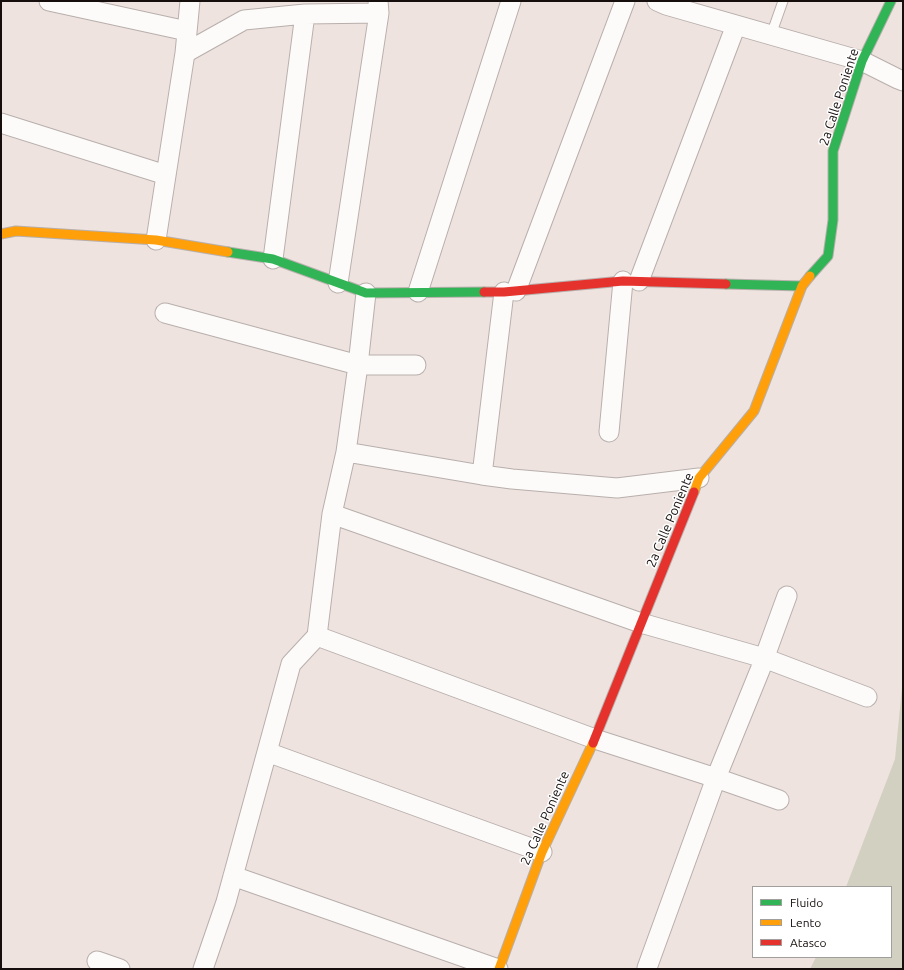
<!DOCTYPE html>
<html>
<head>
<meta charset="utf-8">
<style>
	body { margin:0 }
	#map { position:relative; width:904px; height:970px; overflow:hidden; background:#eee3df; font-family:Ubuntu,sans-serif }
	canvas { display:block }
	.frame { position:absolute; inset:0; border:2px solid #150e0c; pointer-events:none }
	.legend { position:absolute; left:752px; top:886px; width:140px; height:72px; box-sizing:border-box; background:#fff; border:1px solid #a19f9e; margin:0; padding:5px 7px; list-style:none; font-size:12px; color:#150e0c }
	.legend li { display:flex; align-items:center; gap:8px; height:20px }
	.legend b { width:20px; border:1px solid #a19f9e }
</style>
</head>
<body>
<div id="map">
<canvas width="904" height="970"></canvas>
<div class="frame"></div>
<ul class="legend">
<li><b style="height:5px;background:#30b455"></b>Fluido</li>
<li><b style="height:5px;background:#ff9f0a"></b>Lento</li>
<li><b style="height:5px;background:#e5322d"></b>Atasco</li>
</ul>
</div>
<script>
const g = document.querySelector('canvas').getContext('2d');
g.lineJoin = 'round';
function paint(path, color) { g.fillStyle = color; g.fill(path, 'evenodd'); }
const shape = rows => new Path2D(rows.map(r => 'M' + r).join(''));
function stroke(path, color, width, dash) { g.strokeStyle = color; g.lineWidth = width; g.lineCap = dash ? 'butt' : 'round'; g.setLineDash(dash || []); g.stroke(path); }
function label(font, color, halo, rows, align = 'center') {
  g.font = font + ' Ubuntu,sans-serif'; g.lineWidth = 3; g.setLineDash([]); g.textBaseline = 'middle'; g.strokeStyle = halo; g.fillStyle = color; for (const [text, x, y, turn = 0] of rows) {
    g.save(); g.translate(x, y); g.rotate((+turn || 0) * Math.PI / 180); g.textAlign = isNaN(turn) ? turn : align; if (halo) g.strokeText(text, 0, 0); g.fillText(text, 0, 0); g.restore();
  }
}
paint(shape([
	[903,677,903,969,810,969,816,957,891,957,891,887,846,887,895,759]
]), '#d2d0c1');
const lane = shape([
	[771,35,783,1]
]);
const street = shape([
	[49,1,187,31],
	[657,1,666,5,862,61,898,79,903,81],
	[185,53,244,20,305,14,379,13],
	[1,123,166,175],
	[156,240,185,53,190,1],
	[273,259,305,14],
	[639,281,736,25],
	[338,283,379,13,378,1],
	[516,291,625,1],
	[418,292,511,1],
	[165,313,358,365,416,365],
	[609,432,623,281],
	[346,452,482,475,512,479,617,488,699,478],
	[482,475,504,292],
	[332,514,641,623,764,658,867,697],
	[317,636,595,739,716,778,779,800],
	[267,752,542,852],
	[233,876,498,969],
	[97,961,120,969],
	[647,968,716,778,760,670,787,596],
	[203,969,226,902,291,664,317,636,332,514,346,452,358,365,366,293]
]);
const fast = shape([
	[228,252,273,259,366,293,484,292],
	[810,276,828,256,833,220,833,151,862,61,891,1],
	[726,284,802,286]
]);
const slow = shape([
	[1,234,16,231,156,240,228,252],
	[694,492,699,478,754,411,802,286,810,276],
	[499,969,542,852,593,743]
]);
const jam = shape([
	[484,292,504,292,623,281,726,284],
	[593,743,694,492]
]);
stroke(lane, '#b8afac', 11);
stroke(street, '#b8afac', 21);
stroke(fast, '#b8afac', 11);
stroke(slow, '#b8afac', 11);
stroke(jam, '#b8afac', 11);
stroke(lane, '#fcfbfa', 9);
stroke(street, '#fcfbfa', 19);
stroke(fast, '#30b455', 9);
stroke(slow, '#ff9f0a', 9);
stroke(jam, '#e5322d', 9);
label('13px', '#150e0c', '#fff', [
	["2a Calle Poniente",839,97,-72],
	["2a Calle Poniente",670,520,-67],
	["2a Calle Poniente",545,818,-66]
]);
</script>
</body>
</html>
